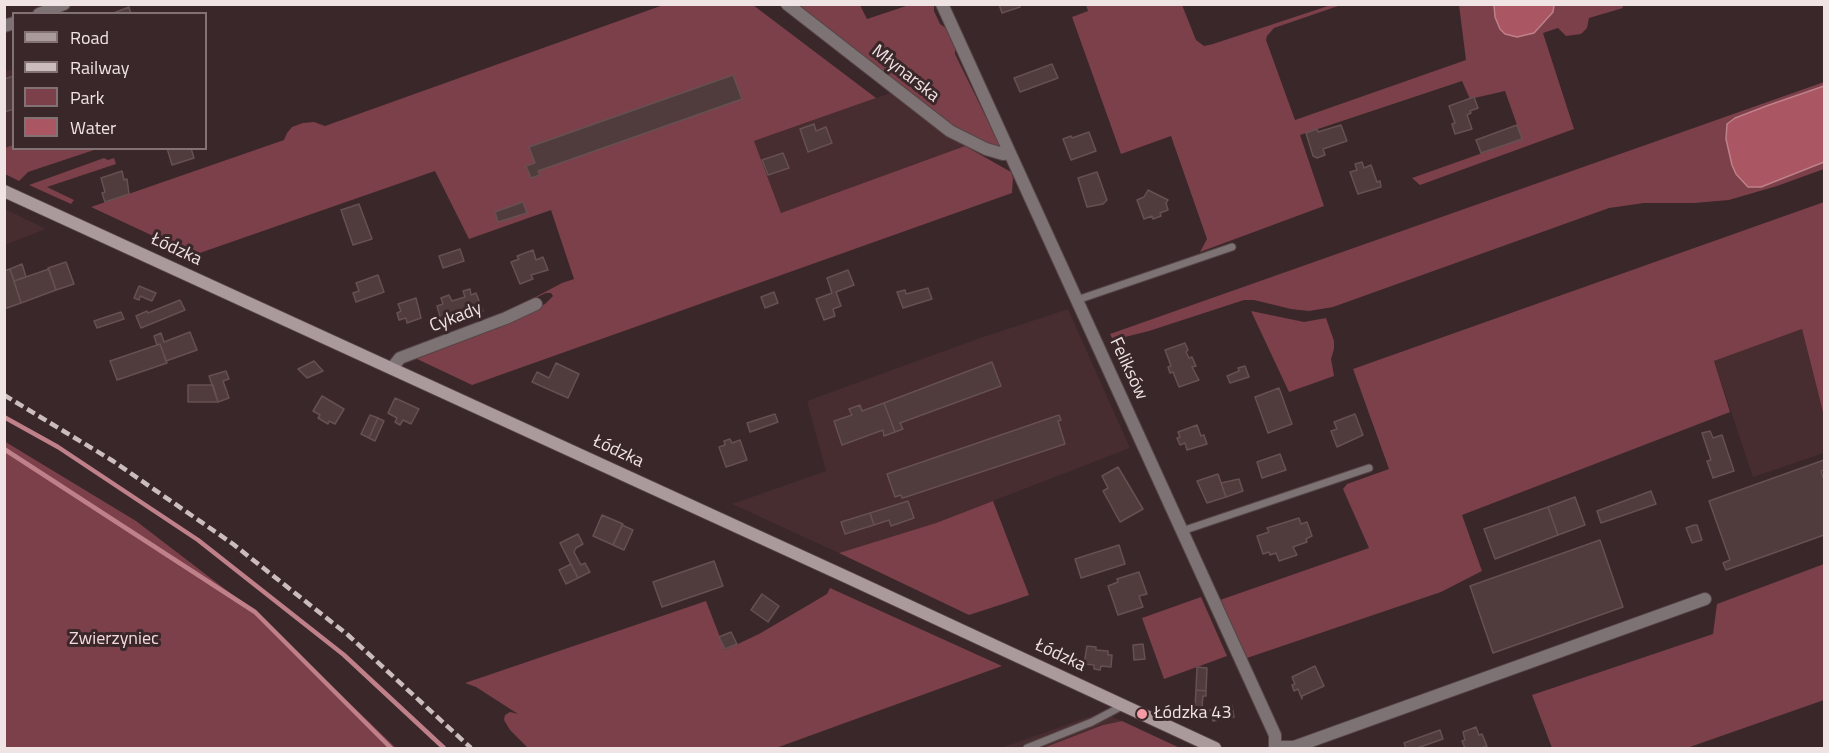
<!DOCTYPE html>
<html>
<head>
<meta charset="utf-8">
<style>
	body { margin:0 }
	#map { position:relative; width:1829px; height:753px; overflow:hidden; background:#3a2729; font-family:"Titillium Web",sans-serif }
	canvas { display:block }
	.frame { position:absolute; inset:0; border:6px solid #f0e3e4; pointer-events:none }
	.legend { position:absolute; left:12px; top:12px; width:195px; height:138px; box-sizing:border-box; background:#3a2729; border:2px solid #837274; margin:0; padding:8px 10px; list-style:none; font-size:18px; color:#f0e3e4 }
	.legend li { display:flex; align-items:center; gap:12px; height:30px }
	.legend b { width:30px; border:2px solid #837274 }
</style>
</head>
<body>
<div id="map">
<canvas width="1829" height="753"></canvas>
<div class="frame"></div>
<ul class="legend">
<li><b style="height:8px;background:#aa9a9b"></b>Road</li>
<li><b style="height:8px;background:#cbbcbd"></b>Railway</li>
<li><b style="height:16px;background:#7b4049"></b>Park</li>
<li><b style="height:16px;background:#aa5663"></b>Water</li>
</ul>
</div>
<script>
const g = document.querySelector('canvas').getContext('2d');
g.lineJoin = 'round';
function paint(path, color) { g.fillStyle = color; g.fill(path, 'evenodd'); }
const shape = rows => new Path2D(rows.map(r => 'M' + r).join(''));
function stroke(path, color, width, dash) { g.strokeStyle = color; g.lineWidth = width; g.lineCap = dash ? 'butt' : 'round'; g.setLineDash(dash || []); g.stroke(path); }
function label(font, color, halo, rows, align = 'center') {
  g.font = font + ' "Titillium Web",sans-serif'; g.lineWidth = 6; g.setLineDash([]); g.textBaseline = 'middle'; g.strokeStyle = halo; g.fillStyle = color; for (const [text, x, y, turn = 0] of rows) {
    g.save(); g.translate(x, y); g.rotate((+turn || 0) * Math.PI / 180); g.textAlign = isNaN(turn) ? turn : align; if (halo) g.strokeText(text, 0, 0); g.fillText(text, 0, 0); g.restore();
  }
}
paint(shape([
	[13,69,14,148,4,157,4,72],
	[893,92,965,146,781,213,754,141],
	[4,209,5,209,46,229,5,245],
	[1068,309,1130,448,936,523,839,553,732,504,826,471,807,401,980,338],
	[1802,329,1824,416,1824,453,1753,477,1714,361],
	[1102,712,1122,721,1103,725,1043,748,1001,748]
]), '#472c30');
paint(shape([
	[666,4,753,5,876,98,754,141,781,213,965,146,1011,172,1013,178,1012,193,472,385,415,358,520,316,545,304,553,296,551,293,546,293,526,302,562,283,574,279,551,210,469,239,435,171,194,255,91,207,284,140,287,133,292,127,303,123,314,122,325,126],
	[1622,4,1623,8,1589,18,1587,28,1581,34,1566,36,1558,28,1543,33,1574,129,1420,185,1412,178,1522,139,1505,91,1470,99,1462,81,1300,135,1324,206,1200,252,1207,239,1171,136,1121,154,1072,17,1088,11,1086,5,1182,5,1196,40,1204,46,1213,44,1331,5,1341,5,1274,28,1267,36,1266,40,1295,120,1466,60,1459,5],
	[798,5,860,5,867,19,909,5,934,5,934,11,940,24,946,28,955,46,955,54,1007,160,954,126,829,33,832,31],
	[1824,82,1824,169,1777,186,1729,200,1694,203,1644,203,1609,208,1333,307,1309,311,1291,309,1254,300,1244,300,1149,331,1113,340,1110,334],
	[13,145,14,148,97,149,28,172,19,181,5,174,5,148],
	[104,158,108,160,114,158,116,164,47,187,74,200,71,204,29,185],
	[1824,202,1824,416,1802,329,1714,361,1730,412,1462,515,1482,571,1441,592,1247,658,1220,600,1369,548,1343,489,1347,484,1389,469,1353,369],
	[1251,311,1304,322,1326,318,1334,341,1334,349,1331,359,1334,376,1289,392],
	[4,441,136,521,255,612,396,748,5,748],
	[993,501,1029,595,1006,603,969,615,839,553,936,523],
	[1824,564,1824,700,1687,748,1552,748,1532,695,1713,634,1717,604],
	[830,588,1002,666,776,748,528,748,510,730,504,720,505,715,510,712,518,714,476,687,465,683,706,601,725,650,759,634,827,594],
	[1201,597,1227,656,1164,679,1142,618],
	[1122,721,1180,748,1043,748,1103,725]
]), '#7b4049');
const water = shape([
	[1494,5,1494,4,1554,5,1553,12,1534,33,1517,37,1505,34,1500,29,1495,17,1494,5],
	[1824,86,1824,162,1761,187,1748,187,1736,174,1732,165,1726,139,1727,124,1735,118,1769,105,1824,86]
]);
paint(water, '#aa5663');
stroke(water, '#bf808a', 1.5);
stroke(shape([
	[4,417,58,447,198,540,344,655,444,748],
	[4,449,255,612,391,748]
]), '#bf808a', 4.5);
const building = shape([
	[999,4,1020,4,1020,7,1002,13,999,4],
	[129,7,131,14,111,14,129,7],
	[1052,64,1058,78,1020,92,1014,78,1052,64],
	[733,75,742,99,538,171,540,175,531,178,526,166,535,163,529,147,733,75],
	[14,76,14,109,4,112,4,79,14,76],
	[1474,97,1478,108,1470,111,1471,113,1467,115,1472,129,1455,134,1452,124,1455,123,1449,106,1474,97],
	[814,124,816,131,826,127,832,143,808,152,800,129,814,124],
	[1341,125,1347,141,1323,149,1325,155,1317,158,1313,156,1306,133,1317,129,1318,132,1341,125],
	[1517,125,1522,139,1481,153,1476,140,1517,125],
	[1089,132,1096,151,1071,160,1063,139,1071,136,1072,138,1089,132],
	[167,148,191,148,194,158,172,165,167,148],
	[783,153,789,168,768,175,762,160,783,153],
	[1362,162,1364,168,1371,165,1377,182,1380,181,1381,187,1358,194,1350,172,1357,170,1355,164,1362,162],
	[122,171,124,180,127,179,129,194,105,202,102,193,105,192,101,178,122,171],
	[1097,172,1107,200,1103,204,1087,207,1078,178,1097,172],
	[1148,190,1168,200,1166,203,1168,210,1160,213,1161,216,1153,219,1152,216,1144,219,1137,200,1144,197,1148,190],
	[523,202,527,213,498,222,495,212,523,202],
	[359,204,372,239,353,245,341,210,359,204],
	[460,249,464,261,443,268,439,256,460,249],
	[533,250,536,260,543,257,548,270,531,275,533,279,520,284,511,262,519,259,517,256,533,250],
	[66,262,74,284,56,290,48,268,66,262],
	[22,264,26,277,14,281,10,269,22,264],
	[10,269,21,303,4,309,4,271,10,269],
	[49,269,56,290,21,303,14,281,49,269],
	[848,270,854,285,836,292,841,306,833,309,835,316,824,320,816,299,832,293,827,278,848,270],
	[378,275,384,292,356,302,353,293,359,291,356,283,378,275],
	[139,286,156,293,152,301,140,296,139,300,134,298,139,286],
	[928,288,932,299,903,308,897,292,905,290,906,294,928,288],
	[470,289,471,295,476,293,483,311,470,315,468,310,441,320,437,306,443,304,441,298,449,295,452,301,465,297,463,291,470,289],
	[774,292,778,303,765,308,761,297,774,292],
	[416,298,421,318,407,323,406,318,399,320,397,313,401,311,398,304,416,298],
	[180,300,185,310,141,328,136,316,147,311,148,313,180,300],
	[121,312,124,319,97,328,94,321,121,312],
	[190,332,197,350,166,361,160,344,157,345,154,336,161,333,164,342,190,332],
	[1185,343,1188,350,1186,352,1189,358,1192,357,1196,366,1192,367,1199,380,1179,387,1173,372,1170,373,1168,367,1171,366,1165,350,1185,343],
	[160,344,167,363,117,380,110,361,160,344],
	[314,361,323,371,307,378,298,369,314,361],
	[992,362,1001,386,900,423,903,429,895,432,884,403,992,362],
	[556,363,579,374,568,398,532,382,537,372,549,378,556,363],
	[1245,366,1249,377,1230,383,1227,376,1239,371,1238,368,1245,366],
	[226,371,229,379,223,381,229,398,218,402,209,376,226,371],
	[188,385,213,385,218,402,188,402,188,385],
	[1279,388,1292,424,1268,433,1255,397,1279,388],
	[322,396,344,409,335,424,329,421,328,424,318,418,320,415,313,411,322,396],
	[395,398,419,409,411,424,403,420,400,425,395,422,397,418,388,413,395,398],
	[884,403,895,432,884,436,883,430,842,445,834,421,852,415,849,409,860,405,862,411,884,403],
	[775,414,778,422,750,432,747,423,775,414],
	[1355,414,1363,435,1337,447,1331,431,1337,429,1334,422,1355,414],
	[370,415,378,418,369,438,361,434,370,415],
	[1059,415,1061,420,1058,421,1065,444,906,497,902,498,901,495,895,497,887,474,1059,415],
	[378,418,384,421,375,441,369,438,378,418],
	[1197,425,1201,436,1204,435,1207,444,1187,450,1185,443,1180,445,1177,438,1180,437,1178,432,1197,425],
	[1710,431,1713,438,1722,435,1734,471,1713,478,1707,461,1711,460,1702,433,1710,431],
	[730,439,732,443,740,440,747,460,726,467,719,447,725,445,724,441,730,439],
	[1280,454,1286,470,1262,478,1257,462,1280,454],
	[1824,460,1824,470,1821,471,1824,480,1824,535,1726,570,1723,563,1730,560,1709,501,1824,460],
	[1118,467,1143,509,1120,522,1103,491,1108,488,1102,476,1118,467],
	[1218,474,1226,497,1207,503,1197,481,1218,474],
	[1239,479,1243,491,1226,497,1221,483,1239,479],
	[1651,491,1656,504,1601,523,1597,511,1651,491],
	[1575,497,1585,525,1558,535,1548,507,1575,497],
	[908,501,914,518,891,526,889,520,874,525,870,513,908,501],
	[1548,507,1558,535,1495,559,1484,529,1548,507],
	[870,513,874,525,845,534,841,522,870,513],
	[602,515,623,524,613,545,593,536,602,515],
	[1299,518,1301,524,1307,522,1312,536,1306,539,1307,542,1293,547,1297,555,1279,561,1276,553,1270,555,1269,552,1263,554,1257,536,1269,532,1267,528,1299,518],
	[622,525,633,530,624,550,613,545,622,525],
	[1694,525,1697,525,1702,540,1692,543,1686,528,1694,525],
	[578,534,583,544,576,548,574,552,581,565,585,563,590,572,578,578,560,543,578,534],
	[1600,540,1623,607,1493,653,1470,586,1600,540],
	[1119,545,1125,564,1081,578,1075,559,1119,545],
	[714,561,723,586,662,607,653,582,714,561],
	[571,564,578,578,566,584,559,570,571,564],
	[1139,572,1147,594,1139,596,1143,607,1118,615,1108,586,1118,582,1117,579,1139,572],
	[762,594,779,606,768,622,751,610,762,594],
	[731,632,737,644,725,649,719,637,731,632],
	[1143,644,1145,659,1134,660,1133,645,1143,644],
	[1087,646,1096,647,1096,650,1108,651,1108,655,1112,655,1111,667,1101,666,1100,670,1094,669,1094,665,1084,664,1087,646],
	[1315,666,1324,686,1302,696,1302,699,1298,689,1294,691,1292,685,1295,684,1292,677,1315,666],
	[1197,667,1207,668,1206,691,1196,690,1197,667],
	[1196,690,1206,691,1206,696,1203,696,1202,707,1195,707,1196,690],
	[1232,706,1234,717,1213,721,1210,710,1232,706],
	[1476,727,1479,735,1482,734,1487,746,1481,748,1465,748,1462,741,1465,740,1463,732,1476,727],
	[1440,730,1443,739,1417,748,1406,748,1404,743,1440,730]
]);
paint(building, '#503b3d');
stroke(building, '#665052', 1.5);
const lane = shape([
	[1077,300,1232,247],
	[1182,531,1369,468],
	[1027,748,1092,722,1124,705]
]);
const street = shape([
	[787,4,950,131,986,149,1003,154,1010,153],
	[942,4,1275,735,1275,748],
	[39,14,64,4],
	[4,26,14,23],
	[392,368,400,358,506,318,536,304],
	[1275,747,1294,747,1705,599]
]);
const secondary = shape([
	[4,191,851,579,1215,748]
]);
stroke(lane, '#574547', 9);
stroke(street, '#574547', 14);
stroke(secondary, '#574547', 14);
stroke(lane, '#7d7374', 7);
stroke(street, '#7d7374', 12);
stroke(secondary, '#aa9a9b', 12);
stroke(shape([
	[4,395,113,461,233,544,348,635,471,748]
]), '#cbbcbd', 4.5, [9, 4.5]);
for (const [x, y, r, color] of [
	[1142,714,6,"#f49aa5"]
]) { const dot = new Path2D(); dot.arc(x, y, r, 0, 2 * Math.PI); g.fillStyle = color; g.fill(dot); stroke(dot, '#3a2729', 2); }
label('18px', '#f0e3e4', '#3a2729', [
	["Młynarska",905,74,38],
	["Łódzka",176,250,25],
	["Cykady",456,318,-21],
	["Feliksów",1128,369,65],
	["Łódzka",618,452,25],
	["Łódzka",1060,656,25]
]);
label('18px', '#f3dadd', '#3a2729', [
	["Zwierzyniec",114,640]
]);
label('18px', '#f0e3e4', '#3a2729', [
	["Łódzka 43",1154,714]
], 'left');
</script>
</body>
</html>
